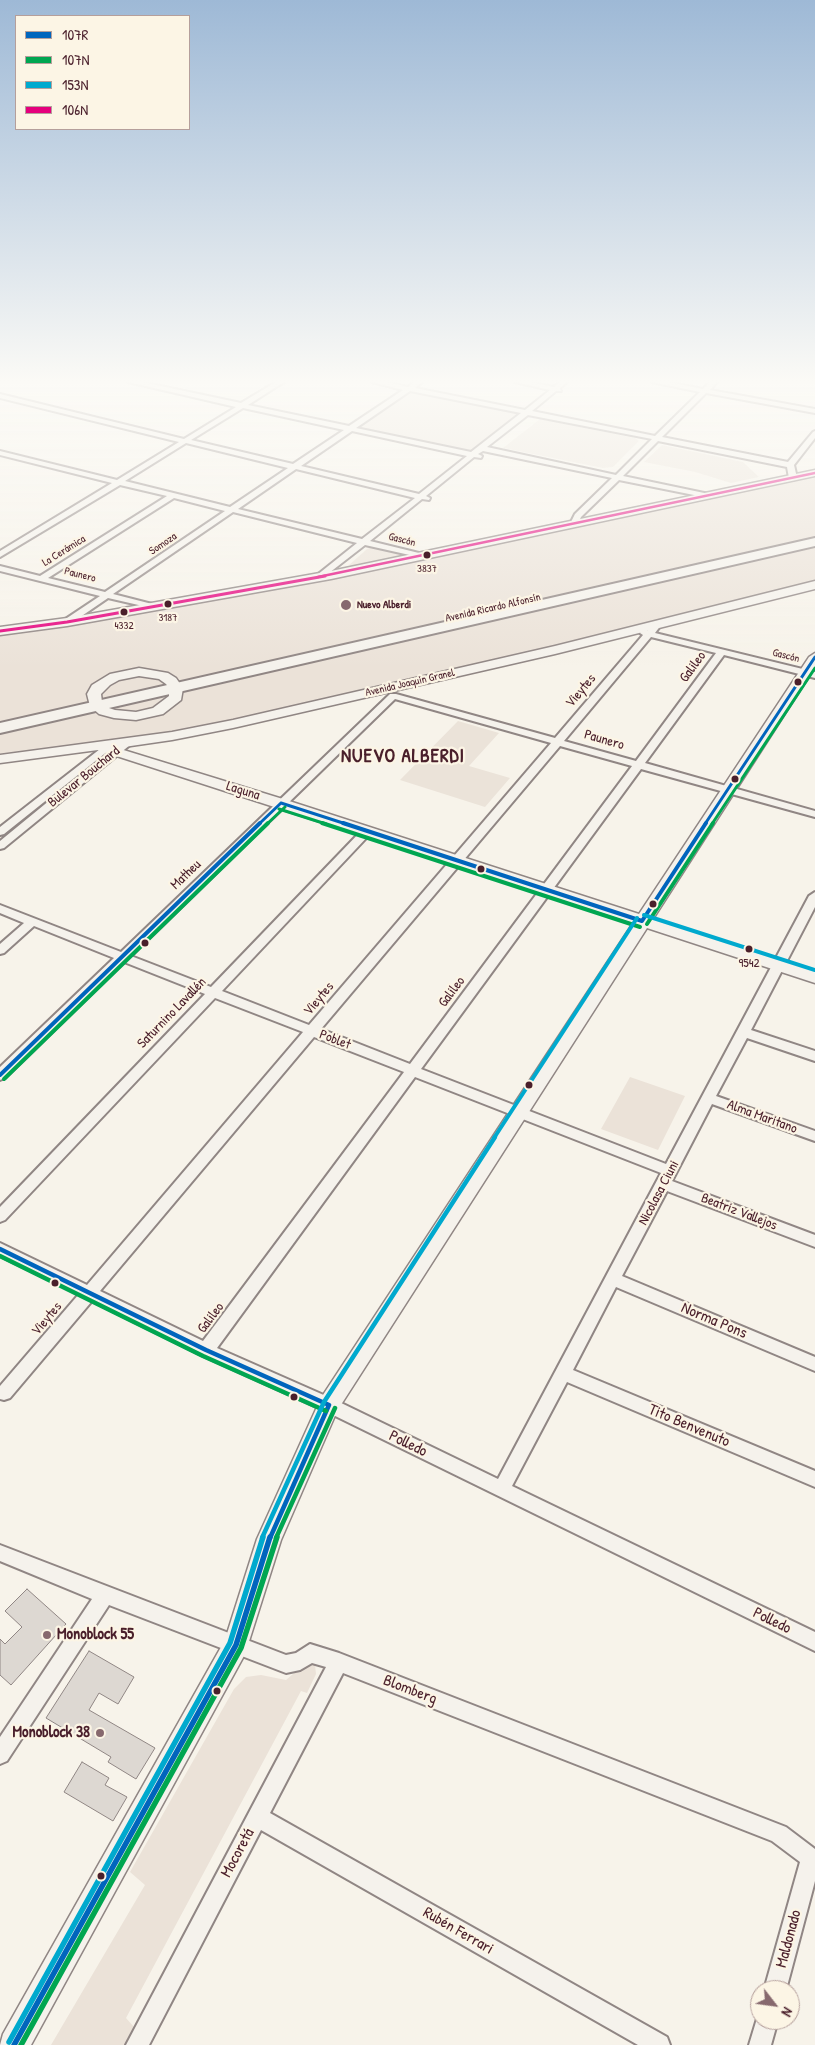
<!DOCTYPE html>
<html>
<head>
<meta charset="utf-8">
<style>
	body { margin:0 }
	#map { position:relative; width:815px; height:2045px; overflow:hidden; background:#f7f3ea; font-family:"Patrick Hand",sans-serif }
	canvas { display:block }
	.legend { position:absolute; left:15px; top:15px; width:175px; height:115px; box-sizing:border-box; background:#fcf5e5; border:1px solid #b59f9b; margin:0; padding:6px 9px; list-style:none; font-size:15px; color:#4a1f2b }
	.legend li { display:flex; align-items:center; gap:10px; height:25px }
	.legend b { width:25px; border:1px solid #b59f9b }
	.north { position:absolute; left:750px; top:1980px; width:50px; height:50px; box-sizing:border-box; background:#fcf5e5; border:1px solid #b59f9b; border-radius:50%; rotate:120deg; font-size:14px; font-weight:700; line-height:20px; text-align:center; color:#4a1f2b }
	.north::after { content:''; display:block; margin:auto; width:18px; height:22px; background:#87696e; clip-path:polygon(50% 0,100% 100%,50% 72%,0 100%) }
</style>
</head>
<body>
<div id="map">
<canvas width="815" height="2045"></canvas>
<ul class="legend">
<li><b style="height:6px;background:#0065bd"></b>107R</li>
<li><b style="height:6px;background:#00a651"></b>107N</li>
<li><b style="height:6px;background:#00a9ce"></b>153N</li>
<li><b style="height:6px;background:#e5007d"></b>106N</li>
</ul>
<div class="north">N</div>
</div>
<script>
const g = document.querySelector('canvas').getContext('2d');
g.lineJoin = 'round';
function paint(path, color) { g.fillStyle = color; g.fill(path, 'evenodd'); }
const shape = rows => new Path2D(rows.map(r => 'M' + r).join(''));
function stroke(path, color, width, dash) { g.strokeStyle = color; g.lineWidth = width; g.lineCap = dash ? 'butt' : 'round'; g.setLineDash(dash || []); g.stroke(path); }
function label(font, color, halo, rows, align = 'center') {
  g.font = font + ' "Patrick Hand",sans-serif'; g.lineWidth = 4.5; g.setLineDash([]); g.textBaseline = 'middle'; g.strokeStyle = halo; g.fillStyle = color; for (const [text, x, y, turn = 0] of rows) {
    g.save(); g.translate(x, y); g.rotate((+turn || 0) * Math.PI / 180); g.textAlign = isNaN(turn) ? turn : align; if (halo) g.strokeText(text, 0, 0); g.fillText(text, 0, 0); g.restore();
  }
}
paint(shape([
	[540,419,635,438,639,441,613,467,603,468,503,448],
	[662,445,743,462,759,477,731,483,695,472,644,462],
	[458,721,499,733,469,766,510,778,485,807,400,780]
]), '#ebe3d9');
paint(shape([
	[409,391,414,391,521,413,475,451,470,453,356,429],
	[815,473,815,585,233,724,0,759,0,631,331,575],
	[372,547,400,553,403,555,355,567,349,565,367,549],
	[96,761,100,762,0,841,0,837],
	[630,1077,685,1096,658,1150,601,1129],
	[308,1661,315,1665,316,1674,307,1693,301,1691,126,2018,134,2027,124,2045,51,2045,145,1885,130,1872,234,1689,246,1677,261,1675,286,1680]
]), '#ebe2d8');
const building = shape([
	[27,1589,66,1624,11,1685,0,1675,0,1639,5,1644,22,1627,5,1611,27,1589],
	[89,1651,134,1677,118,1704,99,1693,89,1710,155,1748,136,1779,108,1762,111,1757,46,1718,89,1651],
	[82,1762,109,1778,105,1785,127,1797,113,1821,64,1792,82,1762]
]);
paint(building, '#ddd8d2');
stroke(building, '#908684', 1);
const street = shape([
	[128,382,142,382,241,403,276,382,284,382,248,405,349,426,403,390,372,382,387,382,408,387,414,382,422,382,415,388,525,410,550,390,515,382,530,382,554,387,559,382,567,382,560,388,561,391,556,391,532,411,655,436,700,392,652,382,668,382,703,389,710,382,717,382,710,390,815,409,815,413,706,393,662,437,788,462,813,432,815,431,815,438,794,465,797,478,793,480,789,478,787,467,658,441,623,476,709,494,709,498,619,480,581,517,577,526,574,526,570,524,575,514,612,478,483,451,478,454,482,456,481,458,474,457,426,496,430,498,429,500,422,499,370,541,423,554,423,558,365,545,320,580,317,579,317,575,357,543,233,512,113,594,156,605,156,609,108,598,70,624,64,624,64,620,100,596,0,571,0,566,40,576,167,496,120,485,0,557,0,551,112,483,0,455,0,451,117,480,179,442,0,398,0,394,184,439,236,407,128,382],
	[410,391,521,413,471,452,356,428,410,391],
	[243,408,344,430,293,464,191,440,243,408],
	[528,415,652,439,616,475,487,447,528,415],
	[352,431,467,456,419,494,301,466,352,431],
	[186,443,288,468,230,507,125,481,186,443],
	[296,469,415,498,362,539,238,509,296,469],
	[174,498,225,511,105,592,48,578,174,498],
	[657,622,661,625,655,633,815,672,815,678,724,655,645,763,815,811,815,817,641,769,421,1069,666,1164,809,896,815,892,815,907,751,1030,815,1051,815,1061,747,1038,716,1096,815,1131,815,1141,712,1104,672,1181,815,1235,815,1247,667,1191,622,1276,815,1357,815,1371,616,1287,573,1370,815,1471,815,1487,567,1382,512,1486,815,1632,815,1651,323,1410,201,1355,92,1301,10,1398,4,1400,0,1399,0,1386,79,1294,0,1256,0,1243,87,1285,303,1032,215,998,5,1220,0,1222,0,1207,205,994,124,962,5,1078,0,1080,0,1067,114,958,34,926,4,953,0,954,0,944,24,923,0,913,0,905,121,952,390,694,396,694,555,738,643,635,640,633,641,631,647,631,657,622],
	[651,637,716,653,636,761,564,741,651,637],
	[395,699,551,743,309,1025,222,991,371,833,372,831,371,829,363,829,211,987,131,956,395,699],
	[560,746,632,766,410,1064,321,1029,560,746],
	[314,1037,404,1072,203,1341,100,1291,314,1037],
	[415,1077,661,1173,498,1479,335,1400,217,1348,415,1077],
	[126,740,131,743,130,745,4,848,0,849,0,841,122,741,126,740],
	[109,742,114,745,113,747,4,834,0,835,0,827,109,742],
	[0,1545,286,1655,296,1653,310,1644,339,1653,786,1827,815,1849,815,1881,786,1990,764,1990,800,1862,772,1841,343,1673,270,1813,667,2037,670,2045,638,2045,261,1830,149,2045,126,2045,326,1667,312,1663,300,1670,286,1673,109,1605,7,1761,0,1764,0,1737,92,1599,0,1561,0,1545],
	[759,2012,760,2020,778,2020,771,2045,749,2045,759,2012]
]);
const secondary = shape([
	[815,470,815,476,331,579,67,626,0,635,0,627,67,618,331,571,815,470],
	[815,581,815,589,555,654,233,728,172,740,117,748,286,800,639,914,809,657,815,653,815,667,653,919,815,971,815,983,647,928,337,1411,281,1540,245,1654,31,2045,0,2045,3,2034,225,1640,257,1539,321,1398,633,923,98,750,0,763,0,755,172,732,233,720,555,646,815,581],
	[139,668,168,673,176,678,183,688,181,700,163,714,136,720,114,718,99,714,90,706,87,694,92,685,110,674,139,668],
	[139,676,159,679,166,684,169,688,169,696,153,708,136,712,115,710,109,708,102,702,101,694,110,685,119,680,139,676]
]);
const highway = shape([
	[815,538,815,546,0,733,0,723,815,538]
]);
stroke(street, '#908684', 4);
stroke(secondary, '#908684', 3);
stroke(highway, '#908684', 4);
paint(street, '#f5f2ec');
paint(secondary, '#f5f2ec');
paint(highway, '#f5f2ec');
stroke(shape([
	[281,803,346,824],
	[259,824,281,803],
	[705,824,815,657]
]), '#0065bd', 3);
stroke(shape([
	[343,823,642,921],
	[642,921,706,823],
	[0,1075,260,823]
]), '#0065bd', 4);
stroke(shape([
	[0,1249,206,1350,329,1405],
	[270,1538,329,1405]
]), '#0065bd', 4.5);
stroke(shape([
	[14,2045,236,1645,270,1537]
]), '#0065bd', 5.5);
stroke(shape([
	[279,809,326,824],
	[267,824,285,807],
	[712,824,815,668]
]), '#00a651', 3);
stroke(shape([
	[322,823,640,927],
	[647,924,713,823],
	[4,1079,268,823]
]), '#00a651', 4);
stroke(shape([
	[0,1256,203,1356,326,1411],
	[276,1538,335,1408]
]), '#00a651', 4.5);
stroke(shape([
	[21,2045,241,1648,277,1537]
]), '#00a651', 5.5);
stroke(shape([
	[644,915,815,970],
	[494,1138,637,918]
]), '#00a9ce', 4);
stroke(shape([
	[262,1538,324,1402,495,1137]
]), '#00a9ce', 4.5);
stroke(shape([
	[9,2042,230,1643,263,1537]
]), '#00a9ce', 5.5);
stroke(shape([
	[318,577,815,473]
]), '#e5007d', 2.5);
stroke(shape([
	[0,631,67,622,325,576]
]), '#e5007d', 3);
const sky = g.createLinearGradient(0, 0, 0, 669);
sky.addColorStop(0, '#9eb9d6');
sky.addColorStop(0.57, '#fbfaf6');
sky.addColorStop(1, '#fbfaf600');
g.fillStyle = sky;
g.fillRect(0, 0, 815, 669);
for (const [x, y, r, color] of [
	[427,555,4.5,"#4a1f2b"],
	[168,604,4.5,"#4a1f2b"],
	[346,605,6,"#87696e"],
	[124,612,4.5,"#4a1f2b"],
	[798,682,4.5,"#4a1f2b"],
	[735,779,4.5,"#4a1f2b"],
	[481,869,4.5,"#4a1f2b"],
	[653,904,4.5,"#4a1f2b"],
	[145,943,4.5,"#4a1f2b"],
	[749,949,4.5,"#4a1f2b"],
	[529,1085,4.5,"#4a1f2b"],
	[55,1283,4.5,"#4a1f2b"],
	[294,1397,4.5,"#4a1f2b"],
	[47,1635,5,"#87696e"],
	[217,1691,4.5,"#4a1f2b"],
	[100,1733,5,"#87696e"],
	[101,1876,4.5,"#4a1f2b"]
]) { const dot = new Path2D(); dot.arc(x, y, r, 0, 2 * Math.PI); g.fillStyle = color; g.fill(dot); stroke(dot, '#fcf5e5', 2); }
label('11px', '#4a1f2b', '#fcf5e5', [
	["Gascón",402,540,14],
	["Somoza",163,544,-34],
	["La Cerámica",64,551,-32],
	["Paunero",80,575,14],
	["Avenida Ricardo Alfonsín",493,608,-13],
	["Gascón",786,656,14],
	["Avenida Joaquín Granel",410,683,-13]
]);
label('11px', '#4a1f2b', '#fcf5e5', [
	["3837",427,569],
	["3187",168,618],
	["4332",124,626]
]);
label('bold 11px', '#4a1f2b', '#fcf5e5', [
	["Nuevo Alberdi",357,605]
], 'left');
label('13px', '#4a1f2b', '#fcf5e5', [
	["9542",749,964]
]);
label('14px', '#4a1f2b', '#fcf5e5', [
	["Galileo",693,667,-54],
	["Vieytes",581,691,-50],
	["Paunero",604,740,16],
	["Bulevar Bouchard",84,777,-39],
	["Laguna",243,791,17],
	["Matheu",186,875,-44],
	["Galileo",452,992,-53],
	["Vieytes",319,999,-50],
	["Saturnino Lavallén",172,1013,-46],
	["Poblet",335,1040,21],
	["Alma Maritano",762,1117,20],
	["Nicolasa Ciuni",659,1193,-62],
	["Beatriz Vallejos",739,1212,21],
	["Galileo",211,1318,-53],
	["Vieytes",47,1319,-50]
]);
label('16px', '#4a1f2b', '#fcf5e5', [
	["Norma Pons",714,1321,23],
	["Tito Benvenuto",689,1426,23],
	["Polledo",408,1444,26],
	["Polledo",772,1621,26],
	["Blomberg",410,1690,21],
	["Mocoretá",238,1853,-62],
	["Rubén Ferrari",458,1931,30],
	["Maldonado",789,1939,-75]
]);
label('bold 16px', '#4a1f2b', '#fcf5e5', [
	["Monoblock 55",57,1635],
	["Monoblock 38",90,1733,"right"]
], 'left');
g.letterSpacing = '1px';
label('bold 19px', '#4a1f2b', '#fcf5e5', [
	["NUEVO ALBERDI",403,757]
]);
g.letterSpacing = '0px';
</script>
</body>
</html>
